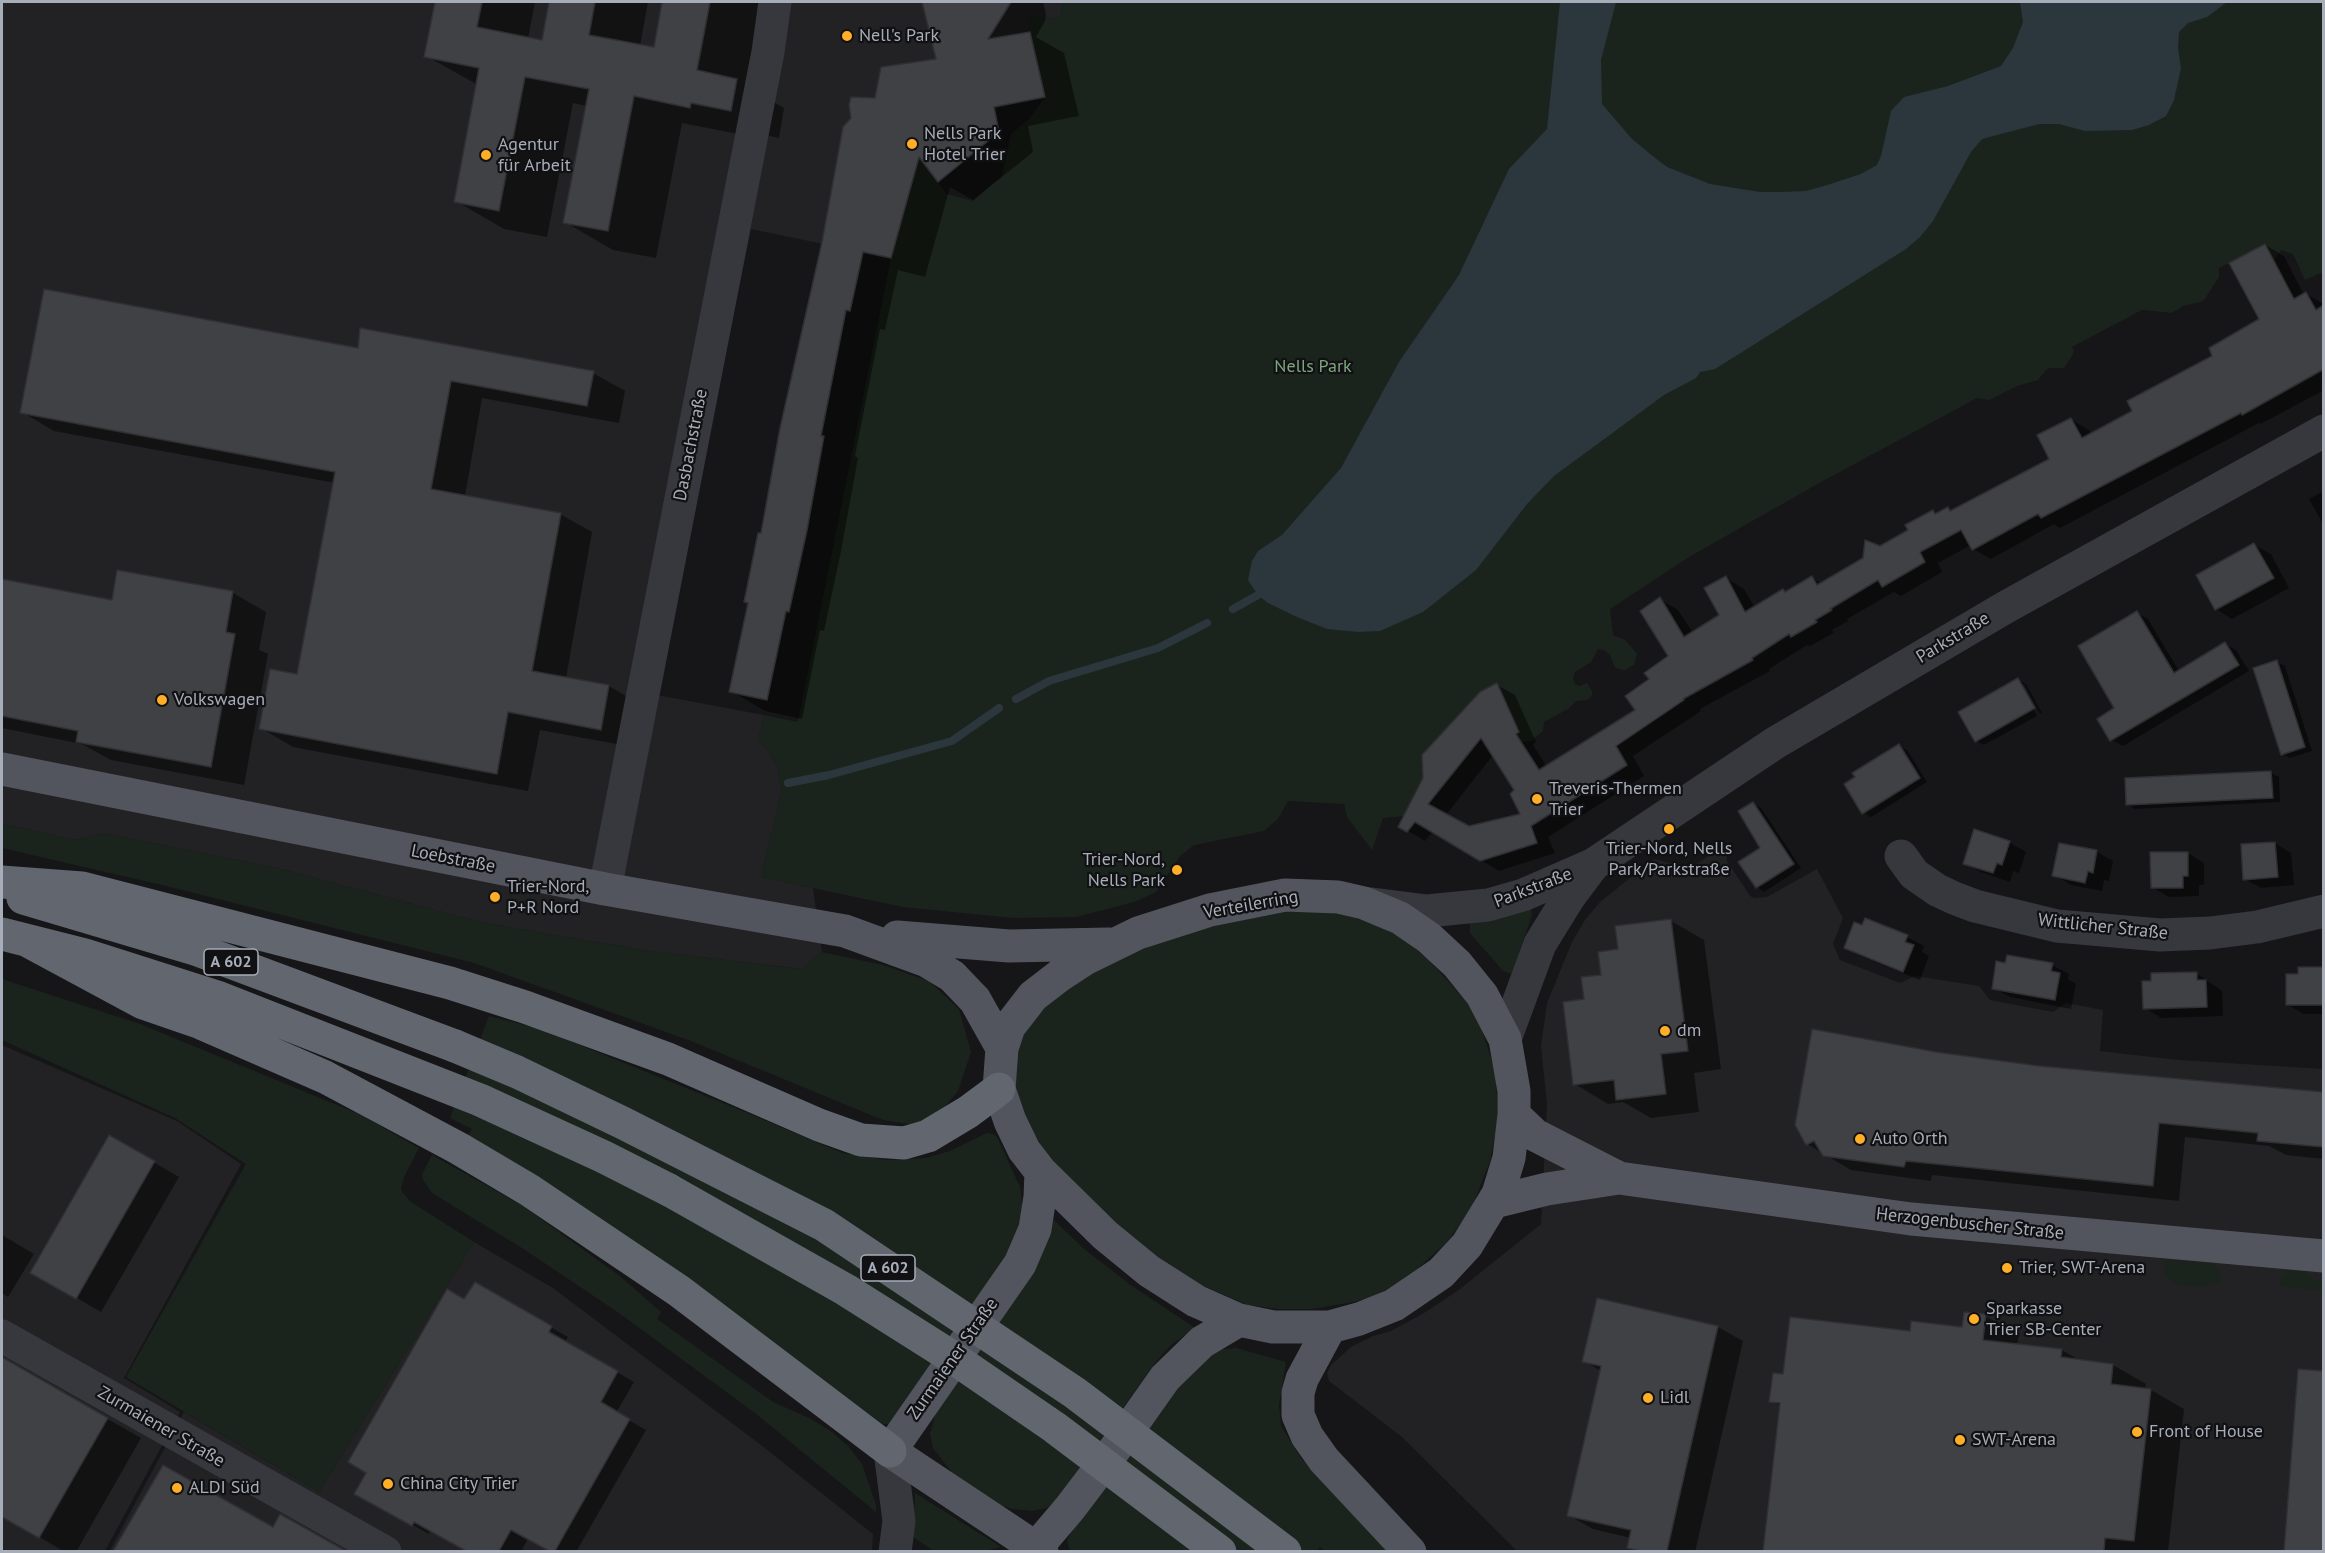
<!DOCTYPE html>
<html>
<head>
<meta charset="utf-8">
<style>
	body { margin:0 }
	#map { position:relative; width:2325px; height:1553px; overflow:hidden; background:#161618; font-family:"PT Sans",sans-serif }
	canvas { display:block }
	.frame { position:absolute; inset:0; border:3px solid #a7adb9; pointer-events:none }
</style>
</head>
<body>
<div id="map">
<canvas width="2325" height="1553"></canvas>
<div class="frame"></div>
</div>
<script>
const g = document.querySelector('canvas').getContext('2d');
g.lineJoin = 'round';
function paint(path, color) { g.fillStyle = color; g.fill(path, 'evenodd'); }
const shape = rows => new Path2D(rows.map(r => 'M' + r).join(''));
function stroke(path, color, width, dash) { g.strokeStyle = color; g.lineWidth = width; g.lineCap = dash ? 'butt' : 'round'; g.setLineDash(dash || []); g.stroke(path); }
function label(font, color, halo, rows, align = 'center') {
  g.font = font + ' "PT Sans",sans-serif'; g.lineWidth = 4.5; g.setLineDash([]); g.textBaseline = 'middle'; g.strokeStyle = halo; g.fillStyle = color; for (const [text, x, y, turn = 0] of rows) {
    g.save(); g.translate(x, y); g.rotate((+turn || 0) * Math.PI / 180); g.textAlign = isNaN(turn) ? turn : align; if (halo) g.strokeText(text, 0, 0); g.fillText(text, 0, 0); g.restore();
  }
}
paint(shape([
	[2,2,1063,2,1059,19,1029,17,1030,32,1045,97,994,107,999,132,938,182,919,158,891,258,751,229,657,695,764,715,758,740,769,752,778,769,782,789,761,877,813,888,822,952,802,969,650,951,484,923,281,869,103,833,75,840,2,824],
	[1726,845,1727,861,1750,896,1754,898,1767,897,1817,869,1843,918,1833,944,1840,960,1900,983,1915,976,1979,986,1990,1000,2053,1012,2066,1003,2103,1010,2100,1051,2179,1060,2323,1069,2323,1551,1517,1551,1402,1437,1329,1381,1327,1373,1331,1365,1351,1347,1373,1336,1391,1331,1424,1313,1460,1289,1541,1224,1547,1104,1541,1046,1547,1003,1572,942,1585,920,1600,902,1654,859,1690,868],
	[2,1045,177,1121,241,1164,124,1378,180,1412,105,1551,2,1551],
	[474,1242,553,1288,761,1445,873,1534,872,1552,109,1552,184,1412,319,1492]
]), '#222225');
paint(shape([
	[1063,2,2323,2,2323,272,2305,280,2293,254,2281,250,2272,264,2239,263,2235,260,2219,268,2219,277,2204,300,2200,302,2183,306,2172,313,2142,310,2072,347,2074,351,2072,356,2064,368,2048,368,2038,380,2017,386,1989,400,1977,398,1821,482,1689,557,1610,609,1613,635,1625,640,1637,654,1634,665,1625,670,1619,669,1615,667,1610,655,1604,650,1598,649,1591,662,1575,672,1573,679,1575,684,1579,686,1587,683,1592,691,1592,696,1587,700,1576,701,1568,709,1544,722,1543,731,1531,741,1524,742,1516,738,1514,725,1422,755,1423,778,1405,816,1383,818,1372,850,1347,817,1344,804,1288,801,1278,819,1264,831,1194,845,1180,856,1156,892,1134,902,1076,917,1013,918,903,907,761,877,782,789,778,769,769,752,758,740,764,715,798,722,891,258,919,157,947,194,973,201,1002,176,1011,134,1028,120,1045,97,1030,32,1029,17,1059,19],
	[2,824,75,840,103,833,281,869,484,923,650,951,802,969,822,952,883,965,929,981,959,1009,971,1052,958,1091,939,1114,915,1125,883,1120,691,1041,474,963,162,885,2,848],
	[1531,909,1532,915,1512,974,1503,971,1470,933,1470,914],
	[1281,910,1316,910,1349,916,1374,924,1399,936,1427,958,1467,1002,1481,1026,1496,1075,1497,1096,1497,1126,1490,1161,1471,1210,1446,1243,1417,1269,1391,1287,1372,1297,1353,1302,1312,1309,1278,1309,1248,1305,1194,1282,1162,1262,1129,1236,1069,1180,1043,1148,1027,1125,1018,1104,1014,1075,1018,1048,1026,1030,1051,998,1111,962,1173,936],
	[2,979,140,1024,359,1114,419,1148,404,1177,401,1188,402,1192,411,1202,474,1242,319,1492,126,1377,246,1164,175,1118,2,1040],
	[489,1016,540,1029,738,1109,842,1153,886,1160,926,1158,950,1151,987,1133,993,1134,997,1137,1020,1187,1023,1212,1019,1237,890,1424,883,1424,750,1328,467,1137,472,1129,450,1118],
	[432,1155,523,1206,621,1277,661,1312,657,1319,773,1402,811,1419,832,1432,849,1447,862,1464,876,1505,876,1512,755,1413,619,1313,522,1248,432,1193,423,1180,422,1174],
	[1054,1220,1083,1248,1132,1286,1195,1328,1171,1345,1155,1363,1057,1500,1047,1508,1032,1511,1012,1509,994,1503,953,1474,933,1448,930,1434,937,1409,1050,1222],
	[2163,1260,2211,1262,2220,1271,2221,1283,2203,1287,2178,1286,2164,1275],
	[2289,1267,2304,1269,2313,1280,2323,1281,2323,1290,2279,1286,2281,1278],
	[1236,1348,1286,1362,1279,1405,1281,1426,1301,1458,1388,1551,1325,1551,1320,1547,1316,1552,1073,1552,1069,1549,1067,1540,1079,1518,1182,1375,1216,1350],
	[915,1493,1001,1547,984,1551,934,1551,913,1537]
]), '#1b241c');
paint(shape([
	[1560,2,1616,2,1601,60,1602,104,1631,138,1650,154,1667,167,1710,184,1760,192,1781,192,1806,191,1824,186,1861,174,1877,165,1881,156,1891,111,1904,97,1948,86,2001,66,2013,48,2023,22,2020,2,2227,2,2207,17,2188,23,2179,32,2178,48,2181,68,2174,100,2166,116,2149,125,2132,130,2085,131,2059,124,2039,124,1982,139,1971,152,1933,221,1920,237,1906,249,1715,369,1700,372,1696,378,1664,395,1554,476,1527,504,1476,570,1423,612,1380,631,1358,632,1327,629,1297,617,1268,603,1258,595,1248,580,1252,561,1258,551,1282,535,1341,468,1399,362,1459,275,1509,169,1547,129]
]), '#2b363d');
paint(shape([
	[437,2,535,2,528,39,543,42,551,2,648,2,640,46,655,49,664,2,763,2,747,87,784,108,779,138,739,129,738,134,682,123,656,258,613,250,565,222,587,106,573,103,547,237,504,229,456,201,478,85,426,56],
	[923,2,1043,2,1046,14,1045,21,1036,37,1064,53,1079,116,1028,126,1033,152,973,200,950,187,925,277,898,270,885,330,880,329,855,456,858,458,841,551,824,631,820,630,802,719,765,711,731,691,762,535,877,99,937,60],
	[2265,245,2284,256,2304,295,2306,294,2324,304,2324,390,2261,424,2259,423,2060,528,2054,524,1991,559,1973,549,1971,545,1938,563,1942,572,1901,596,1894,592,1847,619,1848,621,1832,630,1834,633,1810,646,1807,645,1769,669,1770,671,1700,709,1701,711,1633,756,1644,776,1548,837,1555,853,1499,871,1433,831,1425,841,1400,826,1497,685,1515,695,1536,742,1533,745,1547,767,1637,711,1651,680,1670,656,1660,599,1678,610,1693,633,1721,616,1726,578,1744,589,1755,608,1783,591,1787,593,1812,578,1822,584,1910,530,1933,512,1938,514,1948,509,1953,512,2051,459,2070,419,2089,430,2091,434,2134,412,2214,356,2261,320],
	[1493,755,1516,791,1523,815,1468,828,1446,815],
	[359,349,593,373,625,391,619,423,482,398,465,496,560,514,592,532,566,678,609,686,641,705,633,747,540,730,528,791,293,747,261,728,298,675,335,483,54,431,22,412],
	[2324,491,2324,526,2309,499],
	[2254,545,2271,554,2289,588,2232,619,2216,609],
	[2,580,113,602,233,593,266,612,259,650,268,654,244,785,111,760,82,744,2,728],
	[2137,613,2148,619,2179,671,2225,644,2236,650,2249,671,2123,746,2112,740],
	[2277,662,2285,666,2312,751,2290,758,2282,754],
	[2018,680,2026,684,2042,713,2040,714,2024,684,2020,684,2037,716,1984,745,1976,741],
	[1899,746,1907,750,1927,782,1871,817,1863,812],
	[2271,773,2279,777,2280,802,2135,809,2127,804],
	[1753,804,1761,808,1801,868,1764,892,1757,887,1762,848],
	[2009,842,2026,852,2019,873,2013,871,2010,882,1981,872,1964,863],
	[2275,843,2291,853,2294,885,2261,888,2244,879],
	[2097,852,2113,861,2109,881,2104,880,2102,891,2071,885,2054,875],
	[2188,853,2204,863,2204,885,2199,885,2199,896,2169,897,2152,887],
	[1865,920,1907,937,1924,946,1922,952,1929,956,1920,980,1862,957,1845,948,1863,927],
	[1671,921,1704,940,1721,1069,1694,1073,1699,1112,1651,1118,1623,1102,1608,1104,1575,1084,1585,1000,1620,950],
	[2052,965,2069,974,2068,979,2076,984,2071,1009,2010,997,1993,988],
	[2324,969,2324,1014,2304,1014,2288,1005,2299,975],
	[2196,973,2222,991,2223,1016,2161,1018,2145,1008],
	[1936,1053,2039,1067,2324,1094,2324,1159,2286,1155,2269,1146,2185,1137,2179,1201,1932,1175,1931,1181,1851,1170,1807,1144],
	[110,1137,179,1177,101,1312,32,1272],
	[2,1235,34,1254,8,1297,2,1293],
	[475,1284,568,1337,565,1342,634,1382,616,1413,646,1430,576,1552,552,1552,528,1538,521,1552,469,1552,431,1530,429,1534,356,1493],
	[1985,1316,2019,1335,2017,1345,2062,1350,2081,1361,2113,1365,2146,1384,2145,1389,2151,1390,2184,1409,2168,1552,1764,1552,1781,1406,1771,1401,1784,1376,1911,1333,1964,1329],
	[1718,1327,1743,1341,1695,1552,1635,1552,1628,1548,1631,1538,1593,1529,1568,1515,1601,1371,1584,1361],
	[4,1360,141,1438,76,1552,65,1552,2,1515,2,1364],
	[2299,1370,2324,1373,2324,1552,2285,1552],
	[164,1467,274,1529,281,1516,343,1552,115,1552]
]), '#0007');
stroke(shape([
	[1233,609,1258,595],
	[1016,699,1049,681,1158,648,1207,623],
	[788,783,829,775,952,741,999,708]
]), '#2b363d', 8);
const building = shape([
	[435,2,482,2,477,27,542,40,549,2,595,2,589,35,654,47,662,2,710,2,697,70,737,79,731,111,691,103,690,108,634,96,608,231,563,223,589,89,525,77,499,211,454,202,479,68,424,57,435,2],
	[922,2,1011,2,988,39,1030,32,1045,97,994,107,999,132,938,182,919,157,891,258,863,252,850,311,846,310,821,436,824,436,807,530,789,612,786,611,767,700,729,692,748,603,744,602,758,533,761,533,780,428,822,242,843,127,851,118,849,105,851,97,875,98,881,67,936,59,922,2],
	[2265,244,2294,299,2306,292,2316,310,2324,305,2324,369,2242,415,2241,413,2041,518,2038,514,1972,550,1961,530,1920,552,1925,562,1882,587,1878,580,1830,609,1832,610,1815,620,1817,622,1791,637,1789,634,1752,658,1753,660,1683,699,1684,700,1616,746,1627,765,1531,826,1537,843,1480,861,1415,822,1407,832,1398,827,1423,778,1422,755,1480,692,1497,683,1519,732,1516,734,1539,770,1635,710,1625,696,1649,679,1644,673,1668,656,1640,611,1660,597,1684,637,1719,615,1704,588,1726,576,1745,612,1783,589,1785,592,1812,576,1817,585,1863,558,1865,540,1880,546,1908,530,1905,525,1933,510,1935,514,1948,507,1950,511,2049,459,2037,435,2071,418,2082,438,2132,411,2127,401,2212,356,2209,348,2259,319,2229,263,2265,244],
	[1481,738,1514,790,1510,794,1520,814,1469,826,1428,804,1481,738],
	[44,289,358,348,360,328,594,371,587,406,451,381,431,489,561,513,532,671,609,685,601,730,508,712,497,774,259,729,270,669,297,674,335,472,20,413,44,289],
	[2254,543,2274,578,2215,610,2196,575,2254,543],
	[117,570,233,591,226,632,235,634,211,767,76,742,78,731,2,716,2,579,112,600,117,570],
	[2137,611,2174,673,2225,642,2239,665,2110,741,2097,719,2114,708,2078,646,2137,611],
	[2277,660,2305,747,2281,755,2253,668,2277,660],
	[2018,678,2035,708,1975,742,1958,712,2018,678],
	[1899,744,1920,778,1862,814,1844,784,1855,777,1852,773,1899,744],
	[2271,771,2273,798,2126,805,2125,778,2271,771],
	[1753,802,1794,864,1756,888,1738,862,1760,848,1738,811,1753,802],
	[1974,829,2010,841,2002,865,1997,863,1993,873,1963,864,1974,829],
	[2275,842,2278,877,2243,880,2241,844,2275,842],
	[2059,843,2097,850,2093,873,2088,871,2085,883,2052,876,2059,843],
	[2150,852,2188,852,2188,876,2183,876,2183,888,2151,888,2150,852],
	[1865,918,1908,935,1905,942,1914,945,1903,972,1844,948,1854,922,1862,925,1865,918],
	[1671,919,1688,1051,1661,1054,1666,1094,1616,1100,1614,1080,1573,1085,1563,1002,1584,999,1581,977,1601,975,1598,952,1618,949,1615,926,1671,919],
	[2007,955,2053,963,2051,971,2060,973,2055,1000,1992,989,1996,961,2005,963,2007,955],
	[2298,967,2324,967,2324,1005,2286,1005,2286,974,2298,974,2298,967],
	[2197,972,2197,980,2206,980,2207,1007,2143,1009,2142,981,2151,981,2151,973,2197,972],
	[1812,1029,1936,1052,2039,1066,2324,1092,2324,1147,2257,1141,2258,1133,2159,1123,2153,1186,1906,1161,1904,1167,1823,1156,1814,1141,1806,1145,1795,1125,1812,1029],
	[109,1135,155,1161,76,1299,30,1273,109,1135],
	[475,1282,552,1326,549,1332,618,1371,601,1402,630,1419,555,1551,549,1551,511,1530,499,1551,466,1551,414,1522,412,1526,354,1494,366,1473,348,1462,447,1289,464,1299,475,1282],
	[1597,1298,1718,1326,1667,1551,1640,1551,1627,1548,1631,1530,1567,1516,1601,1366,1582,1362,1597,1298],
	[1964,1312,1986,1314,1983,1340,2062,1349,2061,1357,2113,1364,2111,1384,2151,1389,2134,1541,2105,1538,2104,1551,1763,1551,1780,1403,1769,1402,1773,1373,1783,1374,1790,1317,1910,1331,1911,1321,1962,1327,1964,1312],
	[2,1357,108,1418,39,1538,2,1517,2,1357],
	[2298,1369,2324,1371,2324,1551,2284,1551,2298,1369],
	[163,1465,273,1527,280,1514,346,1551,113,1551,163,1465]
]);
paint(building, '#404145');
stroke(building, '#303034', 1.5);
stroke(shape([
	[1901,856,1914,874,1937,890,1954,898,1975,906,2057,926,2160,935,2210,933,2257,927,2324,911],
	[605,889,768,52,775,2],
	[1372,904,1427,911,1488,905,1523,895,1594,864,1775,743,2006,607,2324,431],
	[1505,1039,1540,944,1569,897,1593,865],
	[2,1336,385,1552],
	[890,1451,899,1521,895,1552]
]), '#37383d', 33);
stroke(shape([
	[2,769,605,889,845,931,927,961,952,976,975,1000,1002,1048],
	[1285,895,1338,897,1364,903,1400,918,1429,938,1457,964,1482,995,1505,1039,1514,1091,1514,1115,1509,1158,1498,1194,1467,1245,1441,1273,1394,1305,1359,1319,1330,1327,1273,1327,1239,1320,1196,1301,1149,1271,1105,1235,1041,1172,1024,1150,1010,1121,999,1089,1002,1048,1009,1027,1033,996,1059,976,1085,959,1138,933,1210,910,1285,895],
	[897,937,1009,946,1109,944],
	[1514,1115,1535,1135,1619,1178],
	[1041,1172,1040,1197,1035,1229,1020,1264,890,1451,1042,1552],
	[1494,1202,1547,1189,1619,1178,1911,1219,2324,1256],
	[1330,1327,1302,1379,1298,1393,1298,1415,1307,1436,1324,1460,1410,1552],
	[1036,1548,1070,1508,1117,1446,1165,1378,1202,1342,1239,1320]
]), '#52555d', 33);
stroke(shape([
	[2,882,82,888,450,983,525,1007,668,1059,819,1125,861,1140,904,1143,928,1136,968,1112,999,1089],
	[23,898,198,950,455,1046],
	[2,934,85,955,220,998,480,1100,604,1157,669,1190],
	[26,940,143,1003,201,1023,325,1077,458,1148,529,1190,679,1291,890,1451]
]), '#62666f', 33);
stroke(shape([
	[455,1046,517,1072,623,1123,824,1225,1075,1393,1285,1552],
	[669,1190,846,1290,952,1357,1054,1427,1220,1552]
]), '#62666f', 33);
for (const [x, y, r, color] of [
	[847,36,6,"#ffae27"],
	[912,144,6,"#ffae27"],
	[486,155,6,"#ffae27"],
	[162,700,6,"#ffae27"],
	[1537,799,6,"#ffae27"],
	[1669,829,6,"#ffae27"],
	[1177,870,6,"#ffae27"],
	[495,897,6,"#ffae27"],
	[1665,1031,6,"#ffae27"],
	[1860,1139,6,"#ffae27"],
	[2007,1268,6,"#ffae27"],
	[1974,1319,6,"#ffae27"],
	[1648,1398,6,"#ffae27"],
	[2137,1432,6,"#ffae27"],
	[1960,1440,6,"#ffae27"],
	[388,1484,6,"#ffae27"],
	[177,1488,6,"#ffae27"]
]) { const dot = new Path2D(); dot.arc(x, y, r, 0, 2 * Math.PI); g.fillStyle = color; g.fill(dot); stroke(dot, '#111113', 2); }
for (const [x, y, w] of [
	[231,962,54],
	[888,1268,54]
]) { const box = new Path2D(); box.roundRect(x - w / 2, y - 13, w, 26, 4.5); g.fillStyle = '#111113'; g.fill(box); stroke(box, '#a7adb9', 1.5); }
label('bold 16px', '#a7adb9', null, [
	["A 602",231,962],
	["A 602",888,1268]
]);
label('18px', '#a7adb9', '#111113', [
	["Nell's Park",859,36],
	["Nells Park",924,134],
	["Hotel Trier",924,155],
	["Agentur",498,145],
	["für Arbeit",498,166],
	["Volkswagen",174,700],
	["Treveris-Thermen",1549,789],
	["Trier",1549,810],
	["Trier-Nord, Nells",1669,849,"center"],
	["Park/Parkstraße",1669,870,"center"],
	["Trier-Nord,",1165,860,"right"],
	["Nells Park",1165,881,"right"],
	["Trier-Nord,",507,887],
	["P+R Nord",507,908],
	["dm",1677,1031],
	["Auto Orth",1872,1139],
	["Trier, SWT-Arena",2019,1268],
	["Sparkasse",1986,1309],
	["Trier SB-Center",1986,1330],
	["Lidl",1660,1398],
	["Front of House",2149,1432],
	["SWT-Arena",1972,1440],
	["China City Trier",400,1484],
	["ALDI Süd",189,1488]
], 'left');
label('18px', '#7ca67d', '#111113', [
	["Nells Park",1313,367]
]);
label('18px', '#a7adb9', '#111113', [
	["Dasbachstraße",691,445,-79],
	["Parkstraße",1953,638,-31],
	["Loebstraße",453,859,11],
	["Parkstraße",1533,888,-21],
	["Verteilerring",1251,905,-10],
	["Wittlicher Straße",2103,927,6],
	["Herzogenbuscher Straße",1970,1224,6],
	["Zurmaiener Straße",953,1359,-55],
	["Zurmaiener Straße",161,1427,30]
]);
</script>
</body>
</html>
